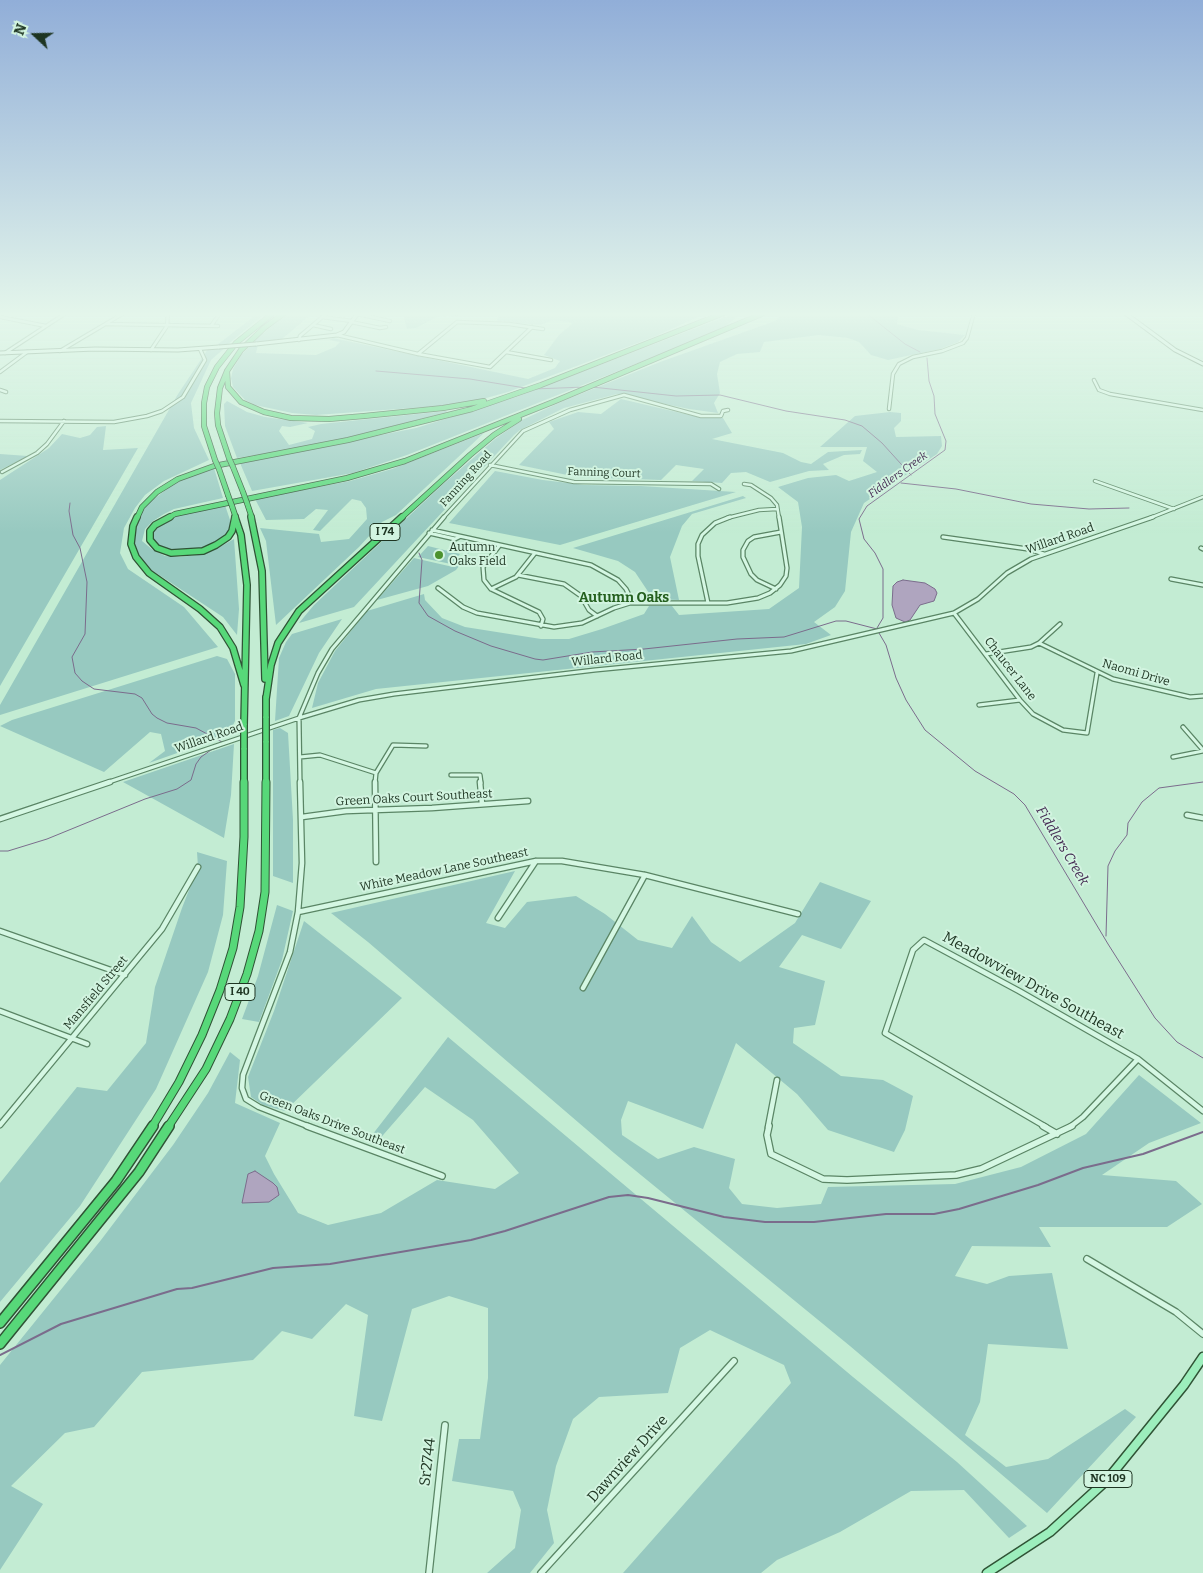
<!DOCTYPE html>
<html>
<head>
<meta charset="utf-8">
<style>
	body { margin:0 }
	#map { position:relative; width:1203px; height:1573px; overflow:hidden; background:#c3ecd3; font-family:Bitter,serif }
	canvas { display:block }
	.north { position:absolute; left:10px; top:10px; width:50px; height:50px; -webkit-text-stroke:4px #d2f4e0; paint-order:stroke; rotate:291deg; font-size:14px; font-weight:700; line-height:20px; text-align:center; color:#1e3522 }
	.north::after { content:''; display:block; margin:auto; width:18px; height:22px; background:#1e3522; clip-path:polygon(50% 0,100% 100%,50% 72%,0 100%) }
</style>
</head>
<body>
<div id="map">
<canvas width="1203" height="1573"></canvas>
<div class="north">N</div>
</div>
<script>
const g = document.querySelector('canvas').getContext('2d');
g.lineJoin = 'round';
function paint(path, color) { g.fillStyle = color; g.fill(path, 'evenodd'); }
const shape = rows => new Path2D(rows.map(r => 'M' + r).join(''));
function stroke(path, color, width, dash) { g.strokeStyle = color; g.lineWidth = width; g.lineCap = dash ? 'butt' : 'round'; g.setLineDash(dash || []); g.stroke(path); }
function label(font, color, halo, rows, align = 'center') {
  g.font = font + ' Bitter,serif'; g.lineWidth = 4; g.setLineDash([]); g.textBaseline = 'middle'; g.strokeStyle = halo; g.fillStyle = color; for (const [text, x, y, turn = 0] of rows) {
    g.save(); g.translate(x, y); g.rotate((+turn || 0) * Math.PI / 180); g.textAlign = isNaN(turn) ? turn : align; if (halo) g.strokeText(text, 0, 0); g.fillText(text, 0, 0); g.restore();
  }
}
paint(shape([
	[258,313,266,313,227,345,217,345],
	[288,313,313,313,282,339,251,343],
	[411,313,707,313,656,336,508,392,479,400,440,406,316,415,292,413,255,405,245,400,233,387,231,378,233,369,241,355,249,347,258,345,256,353,316,355,335,347,340,342,329,340,333,338,528,379,555,368,560,361,544,355,559,335,573,323,554,320,540,325,497,321,498,315,467,315,437,317,416,328,407,329,404,318],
	[735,313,740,314,726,326,706,336,407,455,353,473,252,491,240,463,416,428,516,397],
	[785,313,899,313,897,324,918,330,965,335,958,342,940,349,888,360,871,355,859,342,848,338,819,335,764,342,760,352,737,354,720,362,717,374,720,393,714,403,718,413,689,409,617,394,564,408,520,430,514,435,354,607,299,623,314,605,441,486,495,439,522,420,563,401,660,362,775,321],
	[226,347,211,360,191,403,194,428,209,460,164,481,145,495,135,508,124,528,120,553,128,569,184,607,218,647,0,715,0,705,178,394,208,349],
	[621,399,698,417,723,418,732,433,712,439,783,453,801,462,811,464,828,452,862,450,860,454,844,455,823,464,829,470,809,471,770,482,746,472,731,473,722,483,692,481,704,469,676,465,661,480,577,477,519,465,554,429,549,422,578,412,601,414],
	[227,401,247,412,265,417,308,423,290,427,282,426,279,431,289,445,312,439,315,431,308,427,321,424,446,411,447,412,360,435,299,448,237,458,225,426,224,404],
	[890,412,901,413,901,421,894,428,896,437,941,436,942,446,937,454,864,503,851,532,845,591,835,607,814,622,831,635,806,644,376,689,312,708,318,683,335,651,367,611,424,594,425,600,442,618,465,627,541,639,569,639,602,629,644,614,649,606,672,606,679,615,769,609,799,588,802,527,798,502,778,487,808,478,836,475,849,481,877,472,863,461,867,447,820,447,855,416],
	[106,426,103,450,138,448,0,686,0,480,49,448,62,434,80,438,90,435,97,427],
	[484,433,396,515,382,522,359,547,276,625,266,541,260,528,319,534,321,542,349,539,367,519,366,508,361,501,352,499,320,531,313,530,328,510,316,509,304,519,266,520,255,499,350,481,392,469],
	[0,454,28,456,0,470],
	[214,468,223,498,174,509,164,514,153,521,145,529,142,541,153,550,165,556,180,557,197,555,218,548,234,539,239,609,237,635,223,617,150,569,141,559,134,544,135,528,141,513,150,502,176,482],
	[495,471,543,480,585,485,641,486,736,492,560,545,449,523],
	[743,496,746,498,692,514,682,526,670,557,679,600,653,599,635,572,618,561,573,548],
	[225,505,230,520,230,527,226,535,211,546,193,551,178,551,163,549,155,544,152,538,154,530,159,524,179,514],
	[428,546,460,554,451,564,418,557],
	[474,546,456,570,428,586,377,600,414,558,453,567],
	[342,619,319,653,289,716,275,721,279,658,286,642,292,634],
	[217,656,227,659,235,674,235,721,228,735,149,763,165,751,161,734,150,732,104,772,0,726,12,720],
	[280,728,288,733,293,820,293,883,273,876,273,730],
	[234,744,231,795,224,838,123,782],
	[197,852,227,861,223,915,208,972,156,1089,80,1206,0,1302,0,1183,77,1087,107,1091,146,1043,155,987,182,908,198,867],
	[515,871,486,923,505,928,527,902,576,896,605,914,638,940,672,948,692,916,711,942,740,962,795,923,820,882,871,901,841,949,802,935,779,967,825,981,815,1025,794,1028,793,1043,841,1076,883,1080,913,1096,905,1130,894,1152,828,1130,797,1094,736,1043,703,1129,628,1101,621,1120,622,1135,658,1159,694,1147,735,1159,729,1188,742,1204,777,1208,821,1204,828,1187,955,1184,1021,1167,1086,1134,1139,1075,1201,1123,1149,1143,1102,1175,1176,1181,1202,1204,1167,1227,1039,1227,1051,1247,972,1246,955,1276,987,1284,1009,1276,1052,1273,1068,1349,988,1344,980,1402,965,1435,1006,1467,1048,1459,1125,1409,1136,1417,1047,1513,850,1346,614,1153,368,942,331,913],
	[277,905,293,911,282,960,259,1022,242,1019,258,976],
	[304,921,402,998,285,1111,263,1105,251,1097,248,1077,274,1011],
	[448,1037,853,1377,957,1462,1027,1526,1009,1538,964,1490,911,1491,840,1532,777,1560,761,1573,623,1573,791,1383,784,1365,710,1330,680,1348,668,1393,599,1397,573,1419,556,1466,547,1510,554,1543,530,1573,487,1573,515,1548,521,1510,513,1491,452,1481,459,1439,480,1439,488,1378,488,1308,449,1296,412,1309,382,1421,354,1416,368,1315,346,1304,312,1339,282,1331,253,1360,142,1372,94,1427,65,1433,11,1486,43,1504,0,1570,0,1365,101,1240,173,1145,208,1093,230,1052,240,1060,235,1103,280,1123,265,1156,274,1174,298,1213,328,1225,381,1213,437,1180,495,1189,519,1173,473,1120,425,1087,377,1142,369,1139]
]), '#97c9c0');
const water = shape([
	[903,580,925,583,935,589,937,593,934,601,920,605,910,620,905,622,896,618,892,605,893,586,897,582,903,580],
	[255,1171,273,1183,277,1187,279,1195,269,1202,242,1203,248,1174,255,1171]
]);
paint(water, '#afa5bf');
stroke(water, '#7b6c8c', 1);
stroke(shape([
	[866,313,905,344,920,352],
	[376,371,470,379,525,388],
	[592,387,676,396,720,395,786,411,845,420,862,426,882,443,911,475],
	[534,389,585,387],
	[901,483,956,489,1031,504,1089,509,1129,508],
	[70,503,69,511,73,535,80,548,87,582,85,634,72,657,75,673,82,681,94,689,135,694,142,698,152,714,157,718,167,723,196,728,222,742],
	[419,553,422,560,419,603,428,616,455,631,491,646,535,659,543,660,592,652,644,649,737,639,784,637,836,621,846,621,877,629],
	[877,628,883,618,883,569,875,553,864,539,859,519,867,506,945,450,946,441,935,414,934,396,929,381,927,358],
	[879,633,886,645,896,678,906,700,925,730,975,771,1014,794,1025,805,1108,944,1155,1018,1177,1042,1203,1058],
	[0,851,8,851,47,839,145,799,177,789,191,780,196,764,201,757,211,750,227,744],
	[1106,936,1108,866,1115,851,1127,835,1128,823,1142,802,1159,788,1203,782]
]), '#7b6c8c', 1);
stroke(shape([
	[0,1355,61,1324,177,1289,192,1288,273,1268,330,1264,471,1240,505,1231,609,1197,628,1195,648,1198,724,1217,765,1222,814,1222,886,1214,934,1214,959,1209,1038,1185,1083,1168,1143,1154,1203,1132]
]), '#7b6c8c', 2);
const streetFar3 = shape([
	[357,314,390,321],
	[0,317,46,326],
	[322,317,352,321],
	[351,322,380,328,386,327],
	[106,324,218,326],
	[313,325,331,329],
	[211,326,220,313],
	[337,335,418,354,490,367,532,327],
	[299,340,300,336,327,313],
	[151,350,167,326,168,313],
	[60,351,124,313],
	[506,352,551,360],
	[5,353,66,313],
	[418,354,457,322,509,324,543,329],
	[0,372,27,352],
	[1094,380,1099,390,1110,394,1203,410],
	[0,390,6,392],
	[889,409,893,374,899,364,913,357,942,351,963,343,967,338,974,313],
	[0,421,114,422,147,416,162,411,183,397,205,360,200,349],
	[490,465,574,482,711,484,719,489],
	[2,472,37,453,47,444,64,421],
	[1095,481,1174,509],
	[744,484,751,485,771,498,777,505,779,518],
	[443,518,523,431,570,410,624,395,701,416,721,416,723,411,728,410],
	[727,518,759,510,777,509],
	[1150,518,1203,497]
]);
const streetFar2 = shape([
	[432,530,591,565,618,580,626,589,633,603],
	[429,533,455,539,459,537],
	[943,537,1028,549,1044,554],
	[499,546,483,567,484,580,491,589,539,612,543,619,541,626],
	[1201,548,1203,549],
	[518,575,564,584,581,596,589,610,597,616],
	[1171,579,1203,585],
	[438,588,463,607,477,613,554,627,582,623,614,608,630,603,727,603,758,598,770,593,780,585,786,576,787,568,779,517],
	[491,589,516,577,535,553],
	[776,589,757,580,751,574,743,557,743,550,748,541,754,537,781,532],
	[708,603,698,556,698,544,702,535,715,523,730,517],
	[954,613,1020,700,1033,714,1063,730,1087,733,1097,673],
	[1039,643,1113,679,1190,697,1203,696],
	[986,654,1031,647,1039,643,1060,624],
	[979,705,1020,700],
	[1183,727,1203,750],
	[300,757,320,755,376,773],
	[1173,757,1203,751],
	[451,775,480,775,481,783],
	[106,783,299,718,359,700,394,694,595,670,791,651,954,613,978,599,1007,573,1031,559,1153,517],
	[300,783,299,718,318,673,332,649,444,517],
	[375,783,376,773,393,745,426,746]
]);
const streetFar1 = shape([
	[300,782,302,863,298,912,290,952,243,1075,242,1088,246,1099,259,1107,310,1127],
	[375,782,376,862],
	[480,782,482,804],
	[1187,815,1203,818],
	[302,817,346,811,432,808,528,801],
	[0,819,110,782],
	[298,912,536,861,562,861,645,875,798,914],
	[498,918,536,861],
	[0,931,125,975],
	[583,988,645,875],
	[0,1011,87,1044],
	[0,1125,162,929,198,867],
	[768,1127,777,1080],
	[1046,1127,885,1033,913,950,924,940,1019,991,1138,1059,1203,1111],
	[1070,1127,1083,1117,1138,1059]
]);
const street = shape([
	[307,1126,442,1176],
	[769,1126,767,1135,771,1154,823,1179,847,1180,956,1175,981,1169,1072,1126],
	[1043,1126,1057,1134],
	[1087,1259,1176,1312,1203,1334],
	[429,1573,445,1425],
	[541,1573,734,1361]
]);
const secondary = shape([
	[1125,313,1175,350,1203,364],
	[256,344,337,335,344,332,358,313],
	[0,353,95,349,178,350,219,347]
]);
const primary = shape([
	[987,1573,1050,1532,1107,1480,1184,1385,1203,1357]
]);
const highwayFar3 = shape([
	[227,371,228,387,241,402,264,412,291,418,329,419,364,416,443,408,484,401],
	[229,458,218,425,217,413,220,388,227,371,241,350,264,328,284,313],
	[215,460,204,426,204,403,207,387,217,367,236,343,273,313],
	[233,467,243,492],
	[219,469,228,495],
	[247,503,252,518],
	[232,506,236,518],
	[137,518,142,507,157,492,178,479,214,466,348,440,472,409,541,385,724,313],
	[168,518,175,514,347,478,405,461,553,402,764,313],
	[235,518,235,516],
	[401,518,470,455,494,435,519,419]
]);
const highwayFar2 = shape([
	[137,517,133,526,131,544,136,557,149,573,200,609,220,627,233,648,244,685],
	[170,517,155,525,150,531,150,540,157,548,171,553,203,551,216,545,228,537,232,531,235,517],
	[235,517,241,535,247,585,244,725],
	[251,517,262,571,265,679],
	[266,697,266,718],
	[266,699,271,665,278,643,299,611,402,517],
	[266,741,266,783],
	[244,748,244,783]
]);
const highwayFar1 = shape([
	[152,1127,179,1082,202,1035,220,990,233,948,240,907,244,837,244,782],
	[168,1127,206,1069,230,1019,247,974,259,931,265,892,266,782]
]);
const highway = shape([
	[0,1323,116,1181,153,1126],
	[0,1344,139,1172,169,1126]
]);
stroke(streetFar3, '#5a8565', 4.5);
stroke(streetFar2, '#5a8565', 5.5);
stroke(streetFar1, '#5a8565', 7);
stroke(street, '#5a8565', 8);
stroke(secondary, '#3e6746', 5);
stroke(primary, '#2f5335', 11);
stroke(highwayFar3, '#2f5335', 6);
stroke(highwayFar2, '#2f5335', 8);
stroke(highwayFar1, '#2f5335', 9);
stroke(highway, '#2f5335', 12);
stroke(streetFar3, '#d5f7e3', 2.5);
stroke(streetFar2, '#d5f7e3', 3);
stroke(streetFar1, '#d5f7e3', 4.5);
stroke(street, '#d5f7e3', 5.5);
stroke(secondary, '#d5f7e3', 3);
stroke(primary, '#9ceebc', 8);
stroke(highwayFar3, '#57d879', 4.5);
stroke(highwayFar2, '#57d879', 5.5);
stroke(highwayFar1, '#57d879', 7);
stroke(highway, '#57d879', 9);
const secondaryBridge = shape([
	[219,347,256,344]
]);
const highwayBridgeFar1 = shape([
	[229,458,233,467],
	[215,460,219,469],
	[243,492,247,503],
	[228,495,232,506]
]);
const highwayBridge = shape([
	[266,718,266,741],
	[244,725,244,748]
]);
stroke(secondaryBridge, '#3e6746', 5, []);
stroke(highwayBridgeFar1, '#2f5335', 6, []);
stroke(highwayBridge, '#2f5335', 8, []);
stroke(secondaryBridge, '#d5f7e3', 3);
stroke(highwayBridgeFar1, '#57d879', 4.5);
stroke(highwayBridge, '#57d879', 5.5);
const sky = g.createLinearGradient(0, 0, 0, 533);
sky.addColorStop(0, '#91aed8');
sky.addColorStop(0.59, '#e4f6eb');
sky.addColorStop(1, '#e4f6eb00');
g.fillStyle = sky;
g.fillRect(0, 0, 1203, 533);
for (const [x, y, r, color] of [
	[439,555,5,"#4b912d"]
]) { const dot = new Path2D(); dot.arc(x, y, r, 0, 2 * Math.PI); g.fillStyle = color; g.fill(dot); stroke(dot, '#d2f4e0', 2); }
label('11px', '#1e3522', '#d2f4e0', [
	["Fanning Court",604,473,2],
	["Fanning Road",466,479,-48]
]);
label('italic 11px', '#472e55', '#d2f4e0', [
	["Fiddlers Creek",898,475,-36]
]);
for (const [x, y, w] of [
	[385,532,30],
	[240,992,30],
	[1108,1479,48]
]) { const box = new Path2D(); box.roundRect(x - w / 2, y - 8.5, w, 17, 4); g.fillStyle = '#d2f4e0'; g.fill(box); stroke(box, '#1e3522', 1); }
label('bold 11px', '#1e3522', null, [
	["I 74",385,532],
	["I 40",240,992],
	["NC 109",1108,1479]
]);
label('12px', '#1e3522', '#d2f4e0', [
	["Willard Road",1060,539,-19],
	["Willard Road",607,659,-6],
	["Chaucer Lane",1010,669,52],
	["Naomi Drive",1136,673,16],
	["Willard Road",209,738,-19],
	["Green Oaks Court Southeast",414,798,-3],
	["White Meadow Lane Southeast",444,870,-12],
	["Mansfield Street",96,993,-50],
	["Green Oaks Drive Southeast",332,1123,21]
]);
label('12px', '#1e3522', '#d2f4e0', [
	["Autumn",449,548],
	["Oaks Field",449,562]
], 'left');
label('bold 14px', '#25601f', '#d2f4e0', [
	["Autumn Oaks",624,598]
]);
label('italic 14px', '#472e55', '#d2f4e0', [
	["Fiddlers Creek",1062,846,59]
]);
label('15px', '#1e3522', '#d2f4e0', [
	["Meadowview Drive Southeast",1033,986,29],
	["Dawnview Drive",628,1459,-48],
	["Sr2744",428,1462,-83]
]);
</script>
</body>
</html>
